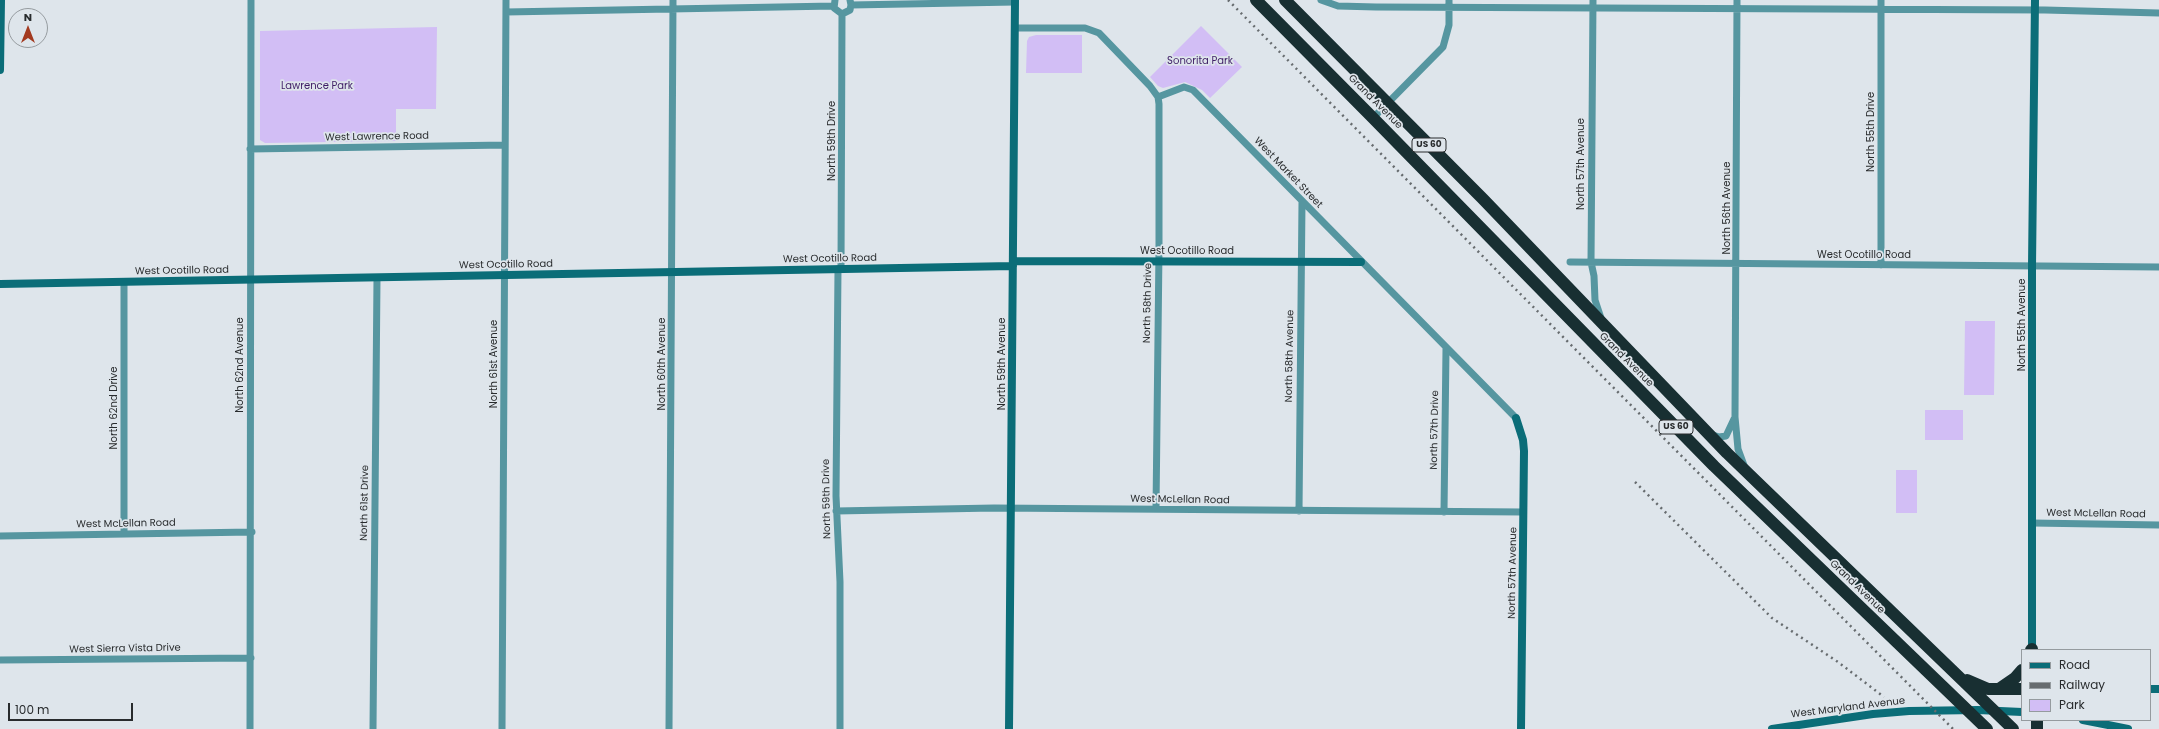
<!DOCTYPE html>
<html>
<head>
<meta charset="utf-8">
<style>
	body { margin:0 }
	#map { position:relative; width:2159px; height:729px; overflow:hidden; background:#dee5eb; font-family:Poppins,sans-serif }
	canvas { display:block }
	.legend { position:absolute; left:2021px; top:649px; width:130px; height:72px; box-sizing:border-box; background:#dee5eb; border:1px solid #959b9f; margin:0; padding:5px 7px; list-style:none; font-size:12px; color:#282b2d }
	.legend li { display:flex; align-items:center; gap:8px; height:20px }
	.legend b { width:20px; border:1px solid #959b9f }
	.north { position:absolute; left:8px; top:8px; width:40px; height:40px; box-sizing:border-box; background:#dee5eb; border:1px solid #959b9f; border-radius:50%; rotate:0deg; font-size:11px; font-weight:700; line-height:16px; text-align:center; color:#282b2d }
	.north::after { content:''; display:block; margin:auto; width:14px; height:18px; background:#a33a20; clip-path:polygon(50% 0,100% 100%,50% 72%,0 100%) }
	.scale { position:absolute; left:8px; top:703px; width:125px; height:18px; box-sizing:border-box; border:2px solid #282b2d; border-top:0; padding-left:5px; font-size:12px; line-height:14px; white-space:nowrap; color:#282b2d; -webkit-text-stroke:3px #dee5eb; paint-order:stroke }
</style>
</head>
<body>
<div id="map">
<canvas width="2159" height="729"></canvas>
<ul class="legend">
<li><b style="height:5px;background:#0b6d78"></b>Road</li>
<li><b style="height:5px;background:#676c6f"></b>Railway</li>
<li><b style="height:11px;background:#d2bef5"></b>Park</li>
</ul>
<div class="north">N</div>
<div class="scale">100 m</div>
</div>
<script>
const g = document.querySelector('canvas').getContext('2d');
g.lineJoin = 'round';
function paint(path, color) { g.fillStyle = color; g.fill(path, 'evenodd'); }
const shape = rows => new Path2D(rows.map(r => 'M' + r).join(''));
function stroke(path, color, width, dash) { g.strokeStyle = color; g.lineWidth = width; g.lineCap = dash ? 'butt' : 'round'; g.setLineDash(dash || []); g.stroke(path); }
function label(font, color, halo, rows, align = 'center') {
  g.font = font + ' Poppins,sans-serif'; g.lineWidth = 3.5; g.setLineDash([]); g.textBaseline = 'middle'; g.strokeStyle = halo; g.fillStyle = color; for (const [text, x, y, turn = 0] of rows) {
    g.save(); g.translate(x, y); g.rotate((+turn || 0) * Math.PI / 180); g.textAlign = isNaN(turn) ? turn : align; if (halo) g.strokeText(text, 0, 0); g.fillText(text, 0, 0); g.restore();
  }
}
paint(shape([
	[1201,26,1242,67,1210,98,1202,90,1185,82,1163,88,1158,86,1150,77],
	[437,27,436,109,396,109,396,141,265,143,260,140,260,31],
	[1036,35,1082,35,1082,73,1026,73,1027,41,1029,37],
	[1965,321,1995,321,1994,395,1964,395],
	[1925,410,1963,410,1963,440,1925,440],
	[1896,470,1917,470,1917,513,1896,513]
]), '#d2bef5');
stroke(shape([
	[835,0,834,8,842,14,850,10,851,5,850,0],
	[1321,0,1338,6,1376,7,2045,10,2159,13],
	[1593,0,1591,262,1594,276,1595,300,1601,318],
	[1737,0,1735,417,1738,449,1745,468],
	[1881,0,1881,265],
	[851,5,1015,2],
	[506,12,834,6],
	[1015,28,1085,28,1099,33,1150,86,1158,97,1159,104,1159,250,1156,509],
	[1158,97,1184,87,1193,90,1516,418],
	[1373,118,1443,47,1449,25,1449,0],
	[250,149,505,145],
	[1570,262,2159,267],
	[838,269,836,496,840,582,840,729],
	[841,269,842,14],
	[124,282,124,534],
	[1713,435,1719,437,1726,436,1734,419],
	[836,511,994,508,1523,512],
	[1299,511,1302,202],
	[1444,512,1446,349],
	[2032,523,2159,525],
	[0,536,252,532],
	[0,660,251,658],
	[250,729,251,0],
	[373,729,377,278],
	[502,729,506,0],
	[669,729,673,0]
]), '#5696a0', 7);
stroke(shape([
	[0,70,1,0],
	[1013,261,1361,262],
	[0,284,1013,266],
	[1516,418,1523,440,1524,451,1521,729],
	[2032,650,2032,266,2035,0],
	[2150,689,2159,689],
	[2083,720,2128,729],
	[1009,729,1015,0],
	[1772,729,1873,714,1909,711,1978,710,2022,712]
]), '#0b6d78', 8);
stroke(shape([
	[1256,0,1373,118,1714,466,1987,729],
	[1285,0,1483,199,1727,453,2013,729],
	[2031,650,2032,649],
	[1967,680,1988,689,2022,689],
	[1999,689,2015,678,2022,670],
	[2037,720,2037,729]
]), '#182f32', 12);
stroke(shape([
	[1228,0,1953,729],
	[1635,482,1772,618,1838,662,1884,697]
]), '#676c6f', 2.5, [2, 4]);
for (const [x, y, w] of [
	[1429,145,34],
	[1676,427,34]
]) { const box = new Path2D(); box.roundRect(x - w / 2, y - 7, w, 14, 3); g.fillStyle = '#dee5eb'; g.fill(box); stroke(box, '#282b2d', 1); }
label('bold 9px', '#282b2d', null, [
	["US 60",1429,145],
	["US 60",1676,427]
]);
label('10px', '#3f1e66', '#dee5eb', [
	["Sonorita Park",1200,61],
	["Lawrence Park",317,86]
]);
label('10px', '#282b2d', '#dee5eb', [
	["Grand Avenue",1375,102,45],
	["North 55th Drive",1871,132,-90],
	["West Lawrence Road",377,137,-1],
	["North 59th Drive",832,141,-90],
	["North 57th Avenue",1581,164,-90],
	["West Market Street",1288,173,46],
	["North 56th Avenue",1727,208,-90],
	["West Ocotillo Road",1187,251],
	["West Ocotillo Road",1864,255],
	["West Ocotillo Road",830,259,-1],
	["West Ocotillo Road",506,265,-1],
	["West Ocotillo Road",182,271,-1],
	["North 58th Drive",1148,303,-89],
	["North 55th Avenue",2022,325,-90],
	["North 58th Avenue",1290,356,-89],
	["Grand Avenue",1626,360,45],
	["North 61st Avenue",494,364,-90],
	["North 60th Avenue",662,364,-90],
	["North 59th Avenue",1002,364,-90],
	["North 62nd Avenue",240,365,-90],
	["North 62nd Drive",114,408,-90],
	["North 57th Drive",1435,430,-89],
	["North 59th Drive",827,499,-91],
	["West McLellan Road",1180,500,1],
	["North 61st Drive",365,503,-89],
	["West McLellan Road",2096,514,1],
	["West McLellan Road",126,524,-1],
	["North 57th Avenue",1513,573,-89],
	["Grand Avenue",1857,587,44],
	["West Sierra Vista Drive",125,649,-1],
	["West Maryland Avenue",1848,708,-7]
]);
</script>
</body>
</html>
